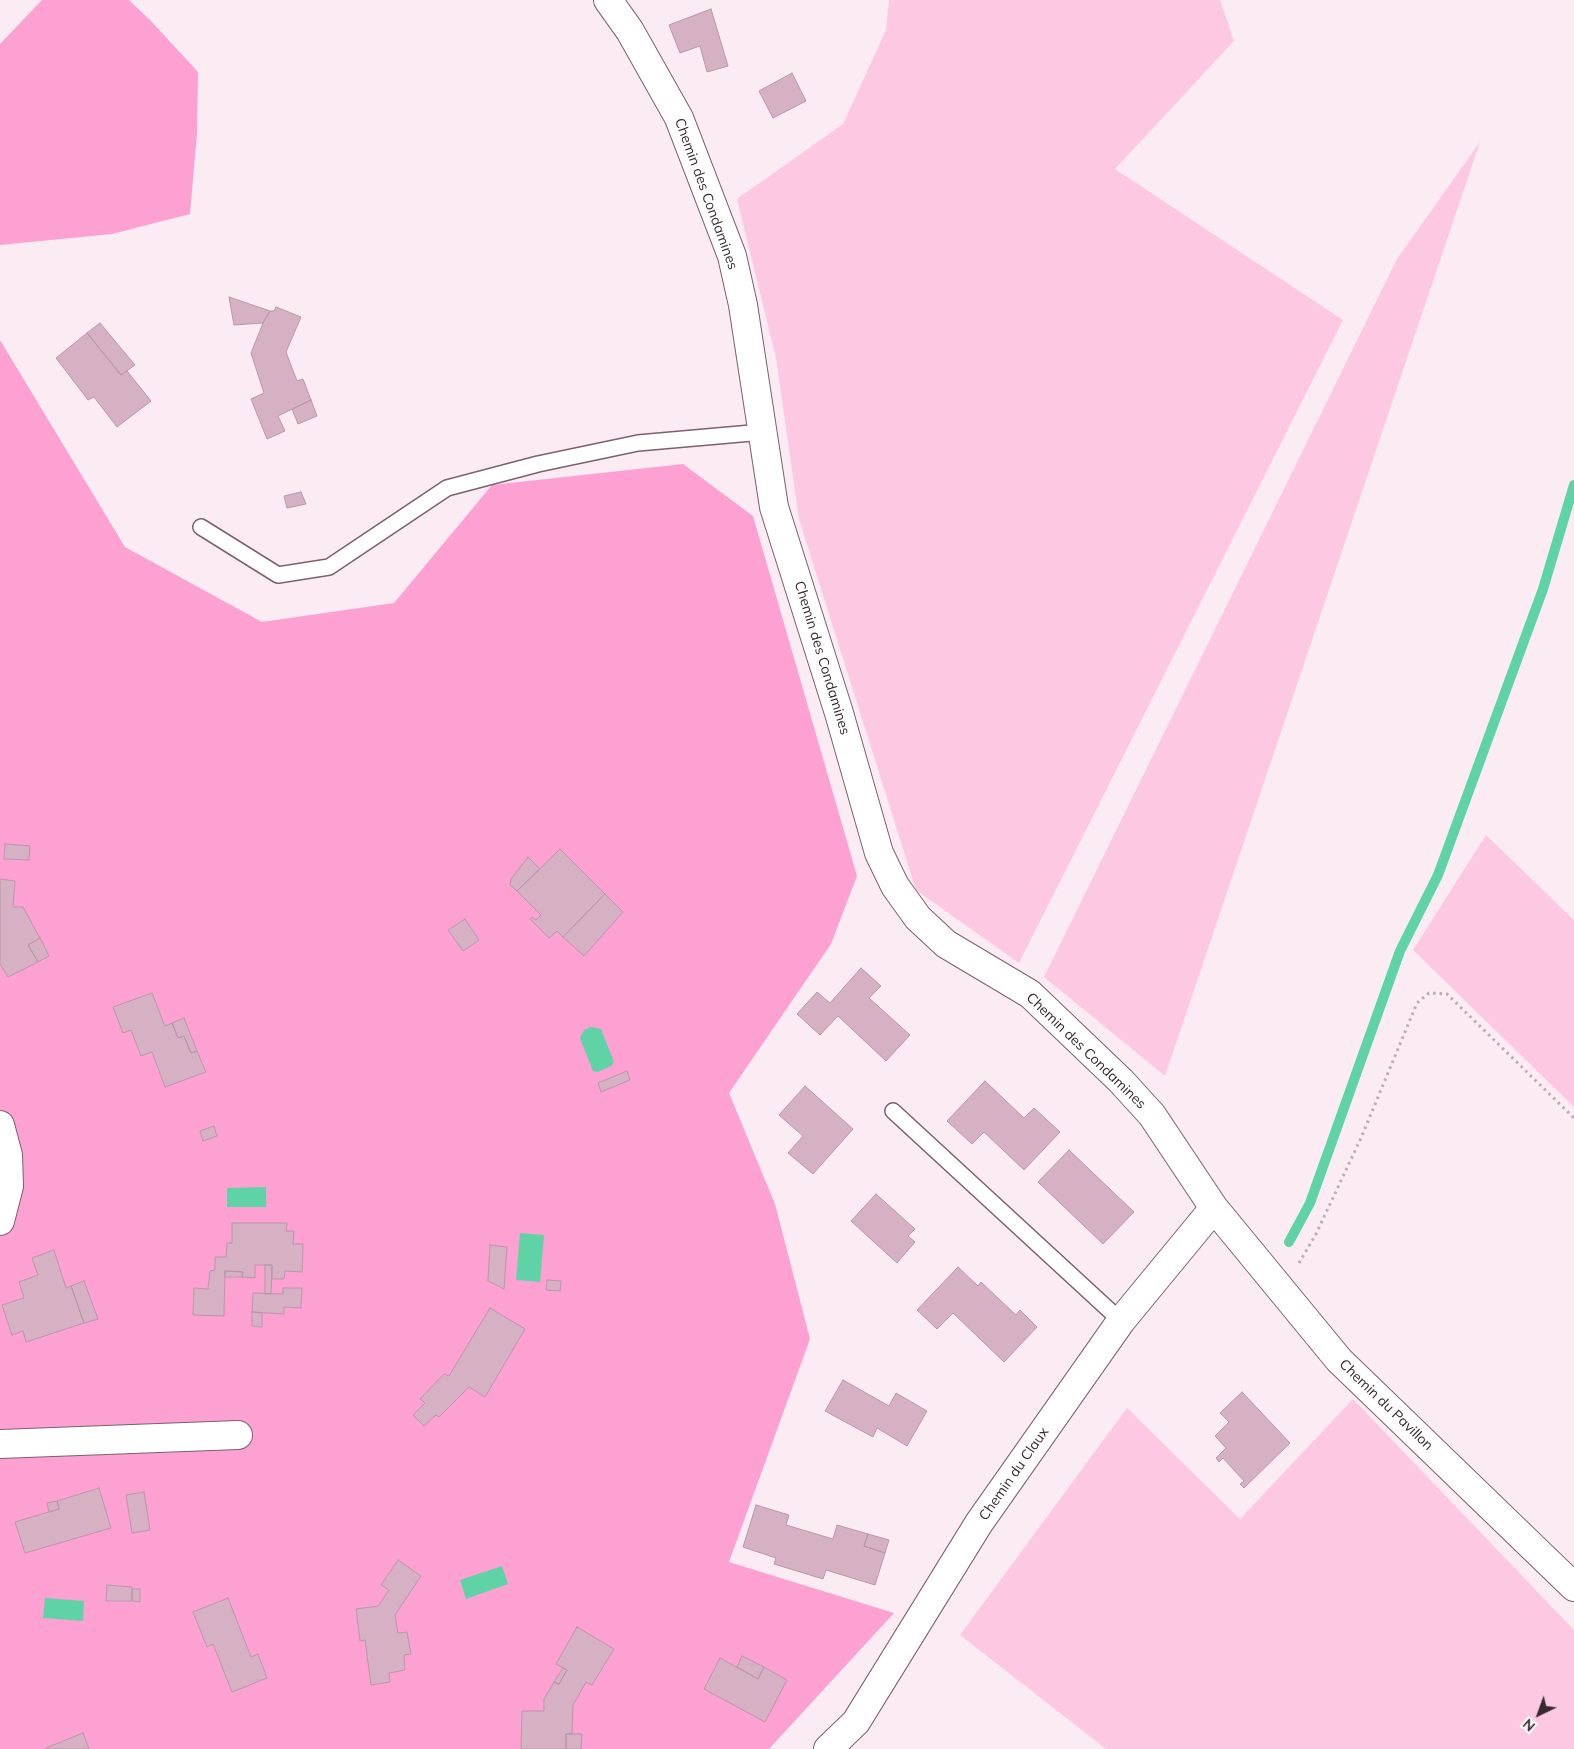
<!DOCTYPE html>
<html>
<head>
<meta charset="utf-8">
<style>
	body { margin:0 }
	#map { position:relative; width:1574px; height:1749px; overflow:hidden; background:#fbecf3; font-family:Mulish,sans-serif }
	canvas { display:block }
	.north { position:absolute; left:1514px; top:1689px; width:50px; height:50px; -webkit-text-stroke:4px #fefefe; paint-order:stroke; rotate:222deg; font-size:14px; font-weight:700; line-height:20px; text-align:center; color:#372930 }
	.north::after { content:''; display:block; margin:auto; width:18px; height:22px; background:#372930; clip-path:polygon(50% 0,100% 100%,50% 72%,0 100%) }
</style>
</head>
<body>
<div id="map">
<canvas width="1574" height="1749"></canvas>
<div class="north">N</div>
</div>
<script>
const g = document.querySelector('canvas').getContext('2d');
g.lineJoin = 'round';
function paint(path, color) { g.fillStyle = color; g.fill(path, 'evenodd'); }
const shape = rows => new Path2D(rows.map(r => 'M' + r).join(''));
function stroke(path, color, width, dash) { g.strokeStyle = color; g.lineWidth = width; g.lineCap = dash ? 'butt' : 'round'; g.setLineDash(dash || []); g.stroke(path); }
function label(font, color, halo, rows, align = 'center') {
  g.font = font + ' Mulish,sans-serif'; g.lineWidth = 5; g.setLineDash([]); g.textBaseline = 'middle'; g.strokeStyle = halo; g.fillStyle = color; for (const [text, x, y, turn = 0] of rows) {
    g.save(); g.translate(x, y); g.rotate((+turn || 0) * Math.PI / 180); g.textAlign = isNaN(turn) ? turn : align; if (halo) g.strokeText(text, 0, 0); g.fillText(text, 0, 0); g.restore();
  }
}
paint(shape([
	[889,0,1220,0,1234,41,1115,169,1343,320,1019,963,916,890,799,519,776,358,737,199,843,124,886,30],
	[1480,142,1165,1076,1044,977,1397,259],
	[1486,835,1574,920,1574,1107,1413,950],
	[1353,1399,1574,1630,1574,1749,1106,1749,960,1635,1127,1408,1240,1519]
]), '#fdc8e2');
paint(shape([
	[42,0,129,0,151,21,198,72,197,133,190,214,112,234,0,245,0,44],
	[0,340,125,547,262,622,394,603,492,485,683,464,753,516,857,876,831,944,729,1093,775,1204,810,1339,729,1562,894,1613,769,1749,0,1749]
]), '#fda0d2');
paint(shape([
	[591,1027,601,1029,614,1062,611,1066,598,1072,593,1071,580,1038,584,1030],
	[266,1187,266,1207,227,1207,227,1188],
	[520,1233,544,1235,540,1282,516,1280],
	[502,1566,508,1584,466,1599,460,1580],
	[45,1598,84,1601,83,1621,43,1618]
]), '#5fd3a5');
stroke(shape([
	[1289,1242,1310,1203,1400,951,1438,875,1543,589,1574,485]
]), '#5fd3a5', 10);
const building = shape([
	[711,9,728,66,707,72,700,46,680,53,669,25,711,9],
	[792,73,806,101,773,118,759,91,792,73],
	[229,297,270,311,263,323,234,325,229,297],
	[276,307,301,317,286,352,297,381,303,379,311,400,278,416,285,431,267,439,251,399,264,393,251,353,263,323,270,311,274,311,276,307],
	[100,323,135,365,121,375,87,333,100,323],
	[87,333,121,375,127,371,151,401,117,427,94,397,88,400,56,358,87,333],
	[311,400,317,416,298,424,292,409,311,400],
	[301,492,306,504,287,508,284,496,301,492],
	[5,844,30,846,29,860,4,859,5,844],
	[560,849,605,894,563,937,557,931,549,938,530,919,532,917,536,920,541,915,517,891,560,849],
	[528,857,540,869,517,891,510,885,511,879,528,857],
	[0,879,15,881,13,907,23,907,40,938,28,945,38,962,8,977,0,964,0,879],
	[605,894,623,912,584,956,563,937,605,894],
	[465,919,479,940,463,951,448,930,465,919],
	[40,938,49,956,38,962,28,945,40,938],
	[861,968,881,986,869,998,910,1035,886,1061,838,1016,820,1035,797,1014,817,992,830,1003,861,968],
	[152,993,165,1026,172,1023,178,1038,184,1036,191,1053,197,1051,206,1072,165,1087,152,1052,141,1056,131,1030,123,1033,113,1007,152,993],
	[184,1018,197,1051,191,1053,184,1036,178,1038,172,1023,184,1018],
	[627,1071,630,1080,601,1092,598,1083,627,1071],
	[985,1081,1024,1118,1034,1108,1060,1132,1024,1170,984,1132,972,1144,947,1121,985,1081],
	[805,1086,853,1129,813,1174,788,1153,803,1136,779,1115,805,1086],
	[214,1126,217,1136,203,1141,200,1131,214,1126],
	[1069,1150,1134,1212,1103,1244,1038,1182,1069,1150],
	[876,1194,915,1229,908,1236,915,1242,897,1263,851,1221,876,1194],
	[232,1223,287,1223,286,1231,294,1231,293,1244,303,1244,302,1272,285,1271,284,1279,272,1279,272,1265,255,1265,255,1278,242,1277,243,1272,225,1271,224,1316,193,1315,194,1288,208,1289,210,1271,215,1270,215,1257,226,1257,227,1243,232,1243,232,1223],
	[490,1245,507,1247,504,1289,488,1281,490,1245],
	[54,1250,66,1288,71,1286,84,1323,26,1342,23,1331,12,1335,2,1305,24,1298,19,1282,38,1275,32,1258,54,1250],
	[265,1265,272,1265,271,1294,265,1294,265,1265],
	[958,1267,978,1286,981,1282,1016,1315,1020,1310,1037,1327,1004,1362,953,1313,937,1329,917,1310,958,1267],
	[225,1271,243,1272,242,1277,225,1277,225,1271],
	[547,1280,561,1281,560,1291,546,1290,547,1280],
	[84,1281,98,1319,84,1323,71,1286,84,1281],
	[283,1288,302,1288,301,1308,284,1307,284,1314,252,1312,253,1293,283,1294,283,1288],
	[490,1308,525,1329,485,1397,469,1387,439,1417,436,1415,424,1426,413,1415,425,1403,420,1399,444,1374,449,1376,490,1308],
	[252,1312,262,1313,262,1327,252,1326,252,1312],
	[843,1380,889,1406,896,1393,927,1411,907,1446,877,1428,873,1437,825,1411,843,1380],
	[1242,1392,1290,1443,1244,1488,1240,1484,1244,1481,1223,1458,1219,1462,1216,1458,1226,1448,1215,1436,1229,1422,1220,1413,1242,1392],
	[99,1488,111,1528,25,1553,15,1522,59,1509,57,1501,99,1488],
	[144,1492,150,1530,132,1533,126,1495,144,1492],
	[57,1501,59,1509,49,1512,47,1503,57,1501],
	[756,1505,789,1515,786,1525,833,1539,837,1525,868,1534,864,1546,885,1553,875,1585,826,1570,823,1579,774,1564,776,1558,743,1547,756,1505],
	[868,1534,889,1540,885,1553,864,1546,868,1534],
	[398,1560,421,1576,395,1615,398,1633,407,1632,411,1654,404,1655,405,1670,389,1673,390,1682,371,1685,365,1640,360,1641,356,1609,378,1606,389,1590,381,1585,398,1560],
	[107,1585,132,1587,132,1601,106,1601,107,1585],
	[132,1589,140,1589,140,1602,132,1601,132,1589],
	[228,1598,251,1657,258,1654,267,1678,232,1692,213,1644,207,1647,193,1612,228,1598],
	[577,1627,614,1649,592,1685,586,1682,573,1705,572,1734,566,1734,566,1749,521,1749,522,1711,544,1711,544,1699,554,1682,559,1684,567,1670,556,1664,577,1627],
	[742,1656,764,1667,758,1679,737,1667,742,1656],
	[720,1658,758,1679,764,1667,787,1680,765,1722,704,1689,720,1658],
	[563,1668,567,1670,559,1684,554,1682,563,1668],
	[83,1733,89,1749,46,1749,46,1748,83,1733],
	[566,1734,582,1734,581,1749,566,1749,566,1734]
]);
paint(building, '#d5b1c3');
stroke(building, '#b997a8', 1);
const service = shape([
	[201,527,278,575,329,567,447,488,538,464,638,443,763,432],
	[893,1111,1121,1321]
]);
const minor = shape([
	[608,0,630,31,679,118,732,256,743,305,774,507,839,713,879,853,895,886,918,918,946,944,1030,994,1121,1081,1152,1115,1214,1208,1339,1360,1574,1587],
	[0,1125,8,1155,9,1186,0,1221],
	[0,1444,238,1435],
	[828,1749,856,1722,979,1523,1121,1321,1214,1208]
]);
stroke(service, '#7e5f6f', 18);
stroke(minor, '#7e5f6f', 30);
stroke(shape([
	[1299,1263,1316,1234,1361,1138,1417,1003,1429,993,1447,994,1574,1118]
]), '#bcadb4', 3, [2.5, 4]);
stroke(service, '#fff', 15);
stroke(minor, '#fff', 28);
label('14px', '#372930', '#fefefe', [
	["Chemin des Condamines",706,194,70],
	["Chemin des Condamines",822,658,73],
	["Chemin des Condamines",1086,1051,44],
	["Chemin du Pavillon",1386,1405,44],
	["Chemin du Claux",1014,1474,-55]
]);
</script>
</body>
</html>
